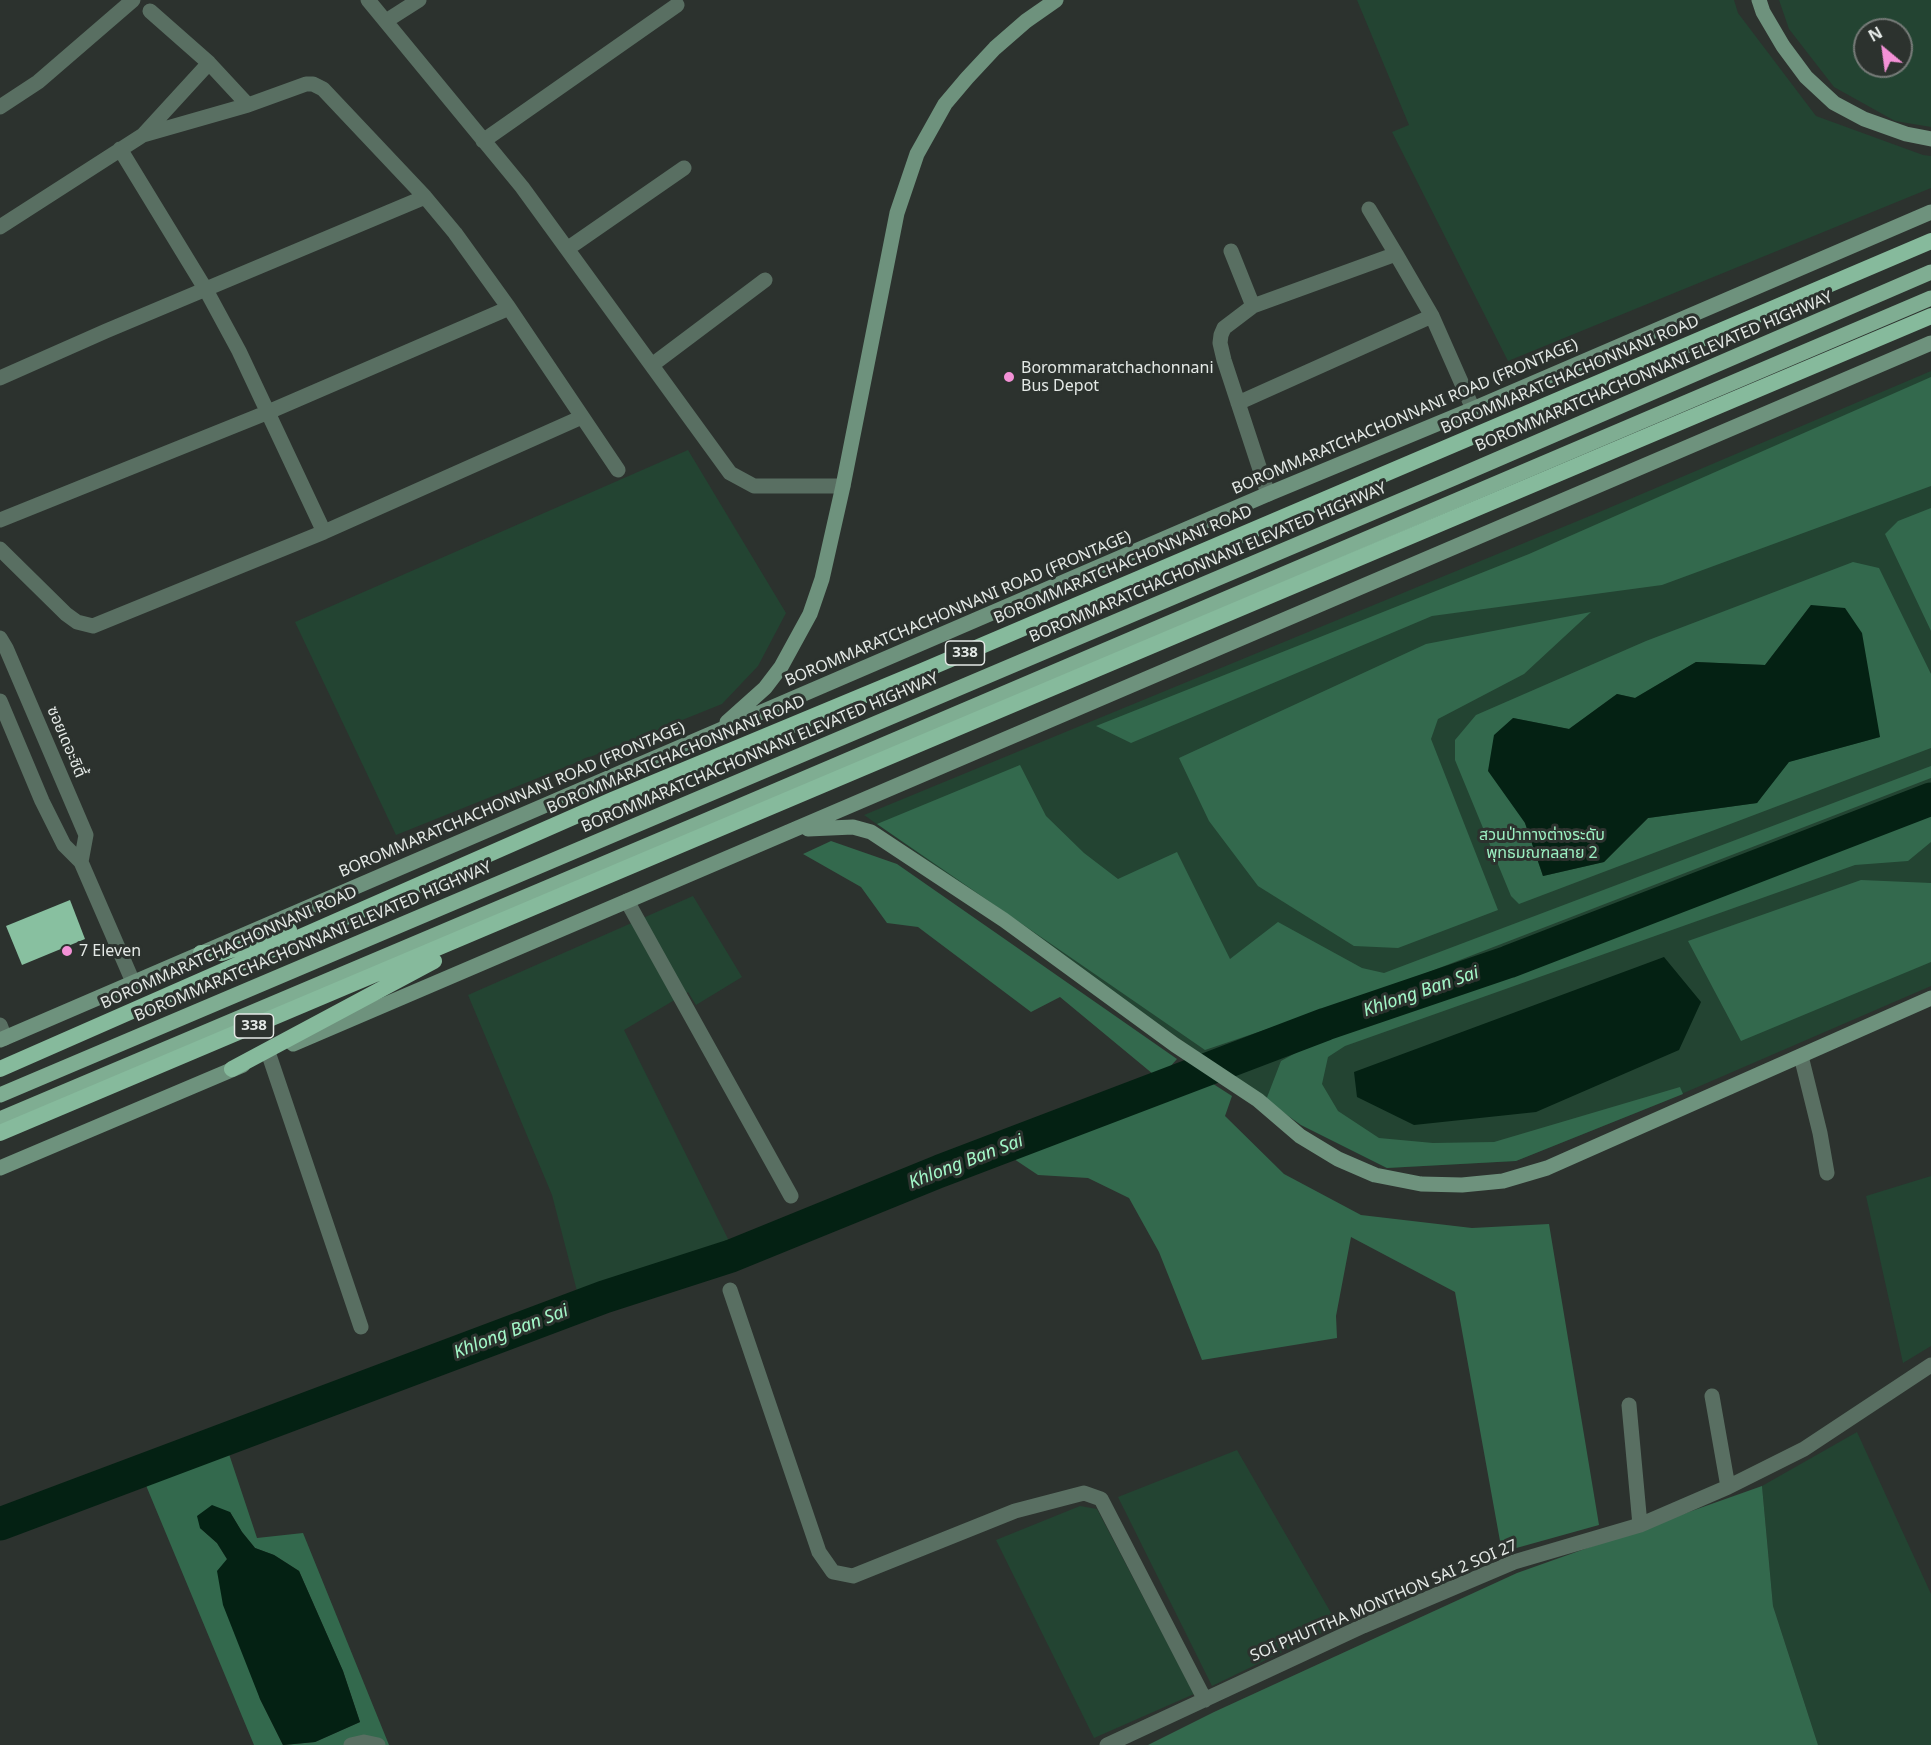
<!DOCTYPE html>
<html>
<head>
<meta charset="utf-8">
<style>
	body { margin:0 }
	#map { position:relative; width:1931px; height:1745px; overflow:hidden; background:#2c322e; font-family:"Noto Sans",sans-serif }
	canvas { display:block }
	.north { position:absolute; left:1853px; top:18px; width:60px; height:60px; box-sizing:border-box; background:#2c322e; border:2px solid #767b78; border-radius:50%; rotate:331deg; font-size:16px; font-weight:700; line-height:24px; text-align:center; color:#e4e9e6 }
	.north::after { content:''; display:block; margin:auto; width:21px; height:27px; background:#f391d6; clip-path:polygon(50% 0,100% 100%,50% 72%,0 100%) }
</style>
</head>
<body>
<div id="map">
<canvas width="1931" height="1745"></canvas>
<div class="north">N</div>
</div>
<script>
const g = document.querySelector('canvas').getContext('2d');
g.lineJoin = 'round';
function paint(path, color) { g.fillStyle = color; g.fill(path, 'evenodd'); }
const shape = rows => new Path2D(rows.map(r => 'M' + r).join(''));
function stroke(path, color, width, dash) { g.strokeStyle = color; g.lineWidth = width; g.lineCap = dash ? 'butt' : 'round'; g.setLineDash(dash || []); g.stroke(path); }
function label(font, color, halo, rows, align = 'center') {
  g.font = font + ' "Noto Sans","Noto Sans Thai",sans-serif'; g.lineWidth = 6; g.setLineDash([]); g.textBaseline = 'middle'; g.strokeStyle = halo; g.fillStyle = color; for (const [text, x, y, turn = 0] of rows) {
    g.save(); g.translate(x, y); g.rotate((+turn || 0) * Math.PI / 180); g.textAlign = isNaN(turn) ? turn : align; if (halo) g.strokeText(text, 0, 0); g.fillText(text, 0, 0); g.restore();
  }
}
paint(shape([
	[1357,0,1734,0,1738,13,1816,116,1923,155,1931,156,1931,188,1508,361,1392,132,1409,125],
	[1779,0,1931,0,1931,127,1895,121,1834,87,1789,29],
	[1865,30,1901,30,1901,66,1865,66],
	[1931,371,1931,986,1663,1102,1516,1161,1387,1168,1301,1125,864,815,1597,513],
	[688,450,786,613,758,666,722,704,396,835,295,622],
	[693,896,742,977,696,1005,688,992,624,1030,729,1241,578,1295,552,1195,468,995],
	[1931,1176,1931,1346,1903,1363,1866,1196],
	[1857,1432,1931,1594,1931,1745,1818,1745,1773,1606,1762,1486],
	[1237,1450,1338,1625,1212,1686,1118,1497],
	[1080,1506,1097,1509,1194,1694,1094,1738,996,1540]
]), '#234432');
paint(shape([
	[1931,377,1931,486,1662,585,1432,616,1131,743,1096,726,1529,554],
	[1931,508,1931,631,1885,534,1898,521],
	[1853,562,1879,568,1931,674,1931,748,1519,904,1511,896,1455,760,1455,740,1476,715,1646,641],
	[1811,605,1880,737,1788,762,1757,803,1648,818,1604,862,1543,876,1525,823,1513,718,1569,729,1617,694,1635,698,1696,662,1765,665],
	[1591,612,1524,674,1438,719,1431,739,1498,910,1398,948,1354,946,1258,886,1209,821,1179,758,1426,644],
	[1020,765,1046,816,1084,853,1118,879,1177,852,1230,959,1278,922,1362,968,1384,973,1931,766,1931,778,1377,992,1205,1050,877,824],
	[1931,815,1931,842,1908,861,1855,865,1345,1046,1328,1057,1322,1084,1338,1111,1379,1138,1433,1143,1494,1142,1680,1087,1683,1094,1663,1102,1516,1161,1387,1168,1301,1125,1266,1100,1281,1061,1321,1039,1691,907],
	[831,841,897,864,1177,1059,1159,1079,1060,997,1031,1012,918,927,887,923,861,887,803,854],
	[1861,880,1931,883,1931,962,1741,1041,1688,941],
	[1207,1080,1232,1096,1225,1116,1284,1174,1361,1215,1472,1228,1549,1224,1599,1525,1502,1552,1455,1292,1351,1237,1336,1316,1337,1338,1202,1360,1159,1252,1129,1198,1088,1178,1038,1175,1011,1157],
	[227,1448,257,1538,303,1533,389,1745,284,1745,315,1742,360,1722,343,1671,299,1571,274,1555,255,1548,242,1532,230,1512,200,1528,217,1543,227,1559,260,1699,283,1745,254,1745,145,1483],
	[1762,1486,1773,1606,1818,1745,1148,1745,1214,1712,1517,1573]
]), '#33694d');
paint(shape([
	[1811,605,1845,608,1862,633,1880,737,1789,762,1757,803,1648,818,1604,862,1543,876,1525,823,1488,771,1494,735,1513,718,1569,729,1617,694,1635,698,1696,662,1765,665],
	[1664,957,1701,1002,1679,1050,1536,1112,1414,1125,1357,1097,1354,1072],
	[212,1505,230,1512,242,1532,255,1548,274,1555,299,1571,343,1671,360,1722,315,1742,283,1745,260,1699,223,1605,217,1571,227,1559,217,1543,200,1528,197,1516]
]), '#042113');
stroke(shape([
	[0,1524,604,1297,731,1256,940,1171,1326,1024,1508,962,1931,799]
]), '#042113', 33);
paint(shape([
	[70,900,85,939,22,965,6,926]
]), '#88c0a0');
stroke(shape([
	[368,0,522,187,730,473,754,486,843,486],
	[150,11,209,63,248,105],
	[386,21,419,0],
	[0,107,38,82,133,0],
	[143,135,209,63],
	[483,141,677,5],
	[120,149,206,290,239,351,324,532],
	[1369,209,1396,254],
	[0,227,143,135,248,105,306,84,313,84,323,89,425,197,455,233,509,308,618,470],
	[567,249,684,168],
	[1231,251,1253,306],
	[652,365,765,280],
	[0,378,106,331,425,197],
	[1238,403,1432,316],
	[1268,494,1224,360,1220,343,1221,335,1224,328,1253,306,1396,254,1432,316,1473,409],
	[0,520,266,413,509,308],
	[0,549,66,614,77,622,93,626,324,532,582,417],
	[0,638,6,648,86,835,81,862],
	[0,701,42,801,64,845,81,862,133,982],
	[627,901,791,1196],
	[0,1025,5,1038],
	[269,1055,361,1327],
	[1801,1056,1820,1133,1827,1173],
	[730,1290,819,1552,833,1572,853,1576,1015,1511,1084,1493,1101,1499,1205,1700],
	[1712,1396,1728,1487],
	[1629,1405,1640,1525],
	[351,1745,364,1742,378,1745],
	[1107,1745,1363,1626,1514,1562,1640,1525,1728,1487,1804,1449,1931,1365]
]), '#596f62', 15);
stroke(shape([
	[1759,0,1763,12,1783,46,1806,77,1834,103,1864,119,1906,134,1931,139],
	[727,722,765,688,781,667,810,614,822,579,843,486,897,213,917,154,945,104,967,78,995,48,1026,21,1056,0],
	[808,829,853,827,871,832,1004,920,1175,1045,1258,1100,1300,1136,1338,1159,1375,1175,1421,1184,1462,1185,1503,1181,1547,1168,1931,998],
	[0,1040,1268,494,1473,409,1931,212],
	[293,1044,1931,343],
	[0,1168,243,1065]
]), '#6e927d', 15);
stroke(shape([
	[0,1095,1454,478,1931,272],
	[0,1119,707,820,1931,298]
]), '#7fad92', 15);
stroke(shape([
	[201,953,222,953,289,930],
	[0,1069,612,800,920,672,1931,241],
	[232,1069,434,961],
	[0,1133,1931,316]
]), '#86ba9c', 16);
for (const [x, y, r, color] of [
	[1009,377,6,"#f391d6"],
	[67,951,6,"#f391d6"]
]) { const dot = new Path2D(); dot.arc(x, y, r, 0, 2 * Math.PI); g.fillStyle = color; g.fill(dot); stroke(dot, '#2c322e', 2); }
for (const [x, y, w] of [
	[965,653,39],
	[254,1026,39]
]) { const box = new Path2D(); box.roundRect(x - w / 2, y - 12, w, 24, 4.5); g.fillStyle = '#2c322e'; g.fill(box); stroke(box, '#e4e9e6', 1.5); }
label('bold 15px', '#e4e9e6', null, [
	["338",965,653],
	["338",254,1026]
]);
label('16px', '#e4e9e6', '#2c322e', [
	["Borommaratchachonnani",1021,368],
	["Bus Depot",1021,386],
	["7 Eleven",79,951]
], 'left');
label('16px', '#e4e9e6', '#2c322e', [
	["BOROMMARATCHACHONNANI ELEVATED HIGHWAY",1654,372,-23],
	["BOROMMARATCHACHONNANI ROAD",1570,375,-23],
	["BOROMMARATCHACHONNANI ROAD (FRONTAGE)",1405,417,-23],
	["BOROMMARATCHACHONNANI ELEVATED HIGHWAY",1208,563,-23],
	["BOROMMARATCHACHONNANI ROAD",1123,565,-23],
	["BOROMMARATCHACHONNANI ROAD (FRONTAGE)",958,609,-23],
	["ซอยเดอะซิตี้",66,742,67],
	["BOROMMARATCHACHONNANI ELEVATED HIGHWAY",760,753,-23],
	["BOROMMARATCHACHONNANI ROAD",676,755,-23],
	["BOROMMARATCHACHONNANI ROAD (FRONTAGE)",512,800,-23],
	["BOROMMARATCHACHONNANI ELEVATED HIGHWAY",313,942,-23],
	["BOROMMARATCHACHONNANI ROAD",229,948,-24],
	["SOI PHUTTHA MONTHON SAI 2 SOI 27",1384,1601,-23]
]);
label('16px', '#9befc1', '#2c322e', [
	["สวนป่าทางต่างระดับ",1542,835],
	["พุทธมณฑลสาย 2",1542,853]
]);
label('italic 18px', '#a3f7c8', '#2c322e', [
	["Khlong Ban Sai",1421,992,-19],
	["Khlong Ban Sai",966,1162,-21],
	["Khlong Ban Sai",511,1332,-21]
]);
</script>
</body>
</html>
